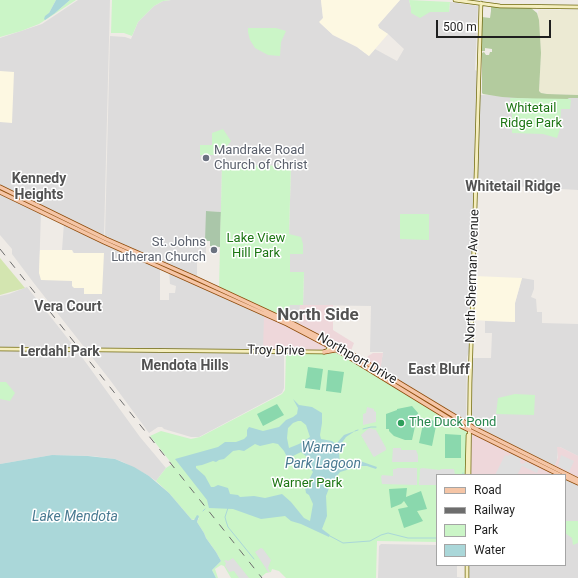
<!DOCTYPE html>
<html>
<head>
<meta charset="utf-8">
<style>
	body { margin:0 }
	#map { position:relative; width:578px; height:578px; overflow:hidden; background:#efebe6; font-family:Roboto,sans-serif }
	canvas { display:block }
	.legend { position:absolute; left:436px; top:474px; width:130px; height:92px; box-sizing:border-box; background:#fff; border:1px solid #a5a5a5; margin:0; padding:5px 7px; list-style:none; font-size:12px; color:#1f1f1f }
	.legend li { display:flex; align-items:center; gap:8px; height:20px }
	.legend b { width:20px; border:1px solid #a5a5a5 }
	.scale { position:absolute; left:436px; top:20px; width:115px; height:18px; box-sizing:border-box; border:2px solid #1f1f1f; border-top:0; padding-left:5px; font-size:12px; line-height:14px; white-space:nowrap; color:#1f1f1f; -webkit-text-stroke:3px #fff; paint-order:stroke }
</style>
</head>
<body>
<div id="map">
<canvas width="578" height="578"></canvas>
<ul class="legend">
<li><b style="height:5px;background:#f5c5a6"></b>Road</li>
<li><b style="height:5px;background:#6d6d6d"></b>Railway</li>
<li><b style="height:11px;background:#cbf5c7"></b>Park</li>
<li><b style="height:11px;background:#aad7d9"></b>Water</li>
</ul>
<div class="scale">500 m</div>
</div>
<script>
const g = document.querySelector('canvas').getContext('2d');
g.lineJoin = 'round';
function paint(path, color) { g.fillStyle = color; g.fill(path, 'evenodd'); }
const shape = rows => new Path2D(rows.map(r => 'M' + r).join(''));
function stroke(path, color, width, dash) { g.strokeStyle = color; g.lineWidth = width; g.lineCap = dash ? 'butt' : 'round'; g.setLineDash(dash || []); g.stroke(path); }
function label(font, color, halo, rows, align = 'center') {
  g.font = font + ' Roboto,sans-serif'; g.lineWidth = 3; g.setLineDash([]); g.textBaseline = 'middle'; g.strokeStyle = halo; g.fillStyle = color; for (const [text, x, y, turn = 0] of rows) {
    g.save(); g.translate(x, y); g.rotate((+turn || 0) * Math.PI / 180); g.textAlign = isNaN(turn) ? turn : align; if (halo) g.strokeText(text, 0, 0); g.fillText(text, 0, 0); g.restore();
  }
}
paint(shape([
	[78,0,110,0,104,237,0,187,0,38,42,24],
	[171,0,321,0,323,18,320,23,333,35,357,47,369,56,375,49,397,61,404,49,388,34,379,28,378,25,400,0,409,0,411,8,430,12,449,12,450,2,478,6,475,70,477,71,469,352,467,357,466,421,414,389,380,370,383,352,370,352,371,306,303,305,304,273,290,272,290,254,303,254,289,234,291,166,233,165,228,161,222,164,221,212,206,211,206,261,197,262,197,278,105,236,110,36,125,37,131,39,138,22,154,6,163,1],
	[478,95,578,96,578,190,476,184],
	[0,192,41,212,39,273,73,281,84,288,84,294,102,294,72,250,62,250,64,223,160,267,160,300,169,300,169,293,175,293,176,286,170,284,169,271,264,314,284,351,284,388,282,393,199,437,191,437,164,429,162,427,158,427,149,433,110,380,33,282,12,254,12,249,0,235],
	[522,278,534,280,534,289,531,297,536,299,537,312,542,312,542,323,578,324,578,456,560,447,558,450,557,461,554,468,469,426,470,358,491,358,492,333,485,333,485,321,515,322,515,303],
	[27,287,76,349,140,437,166,468,156,481,149,476,123,462,115,459,92,456,52,455,0,464,0,296,9,294],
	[290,305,300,305,299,325,285,318],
	[565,479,578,485,578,578,468,578,469,565,565,565],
	[381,544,437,545,437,565,457,565,457,577,465,578,378,578,379,546]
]), '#dddcdc');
paint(shape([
	[300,305,333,305,333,330,354,343,350,353,299,327],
	[264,314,330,346,326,351,263,351],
	[373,353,383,353,380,371,364,362,368,356],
	[473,433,550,471,550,475,470,475,471,435],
	[557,447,560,447,578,456,578,480,554,468,558,457]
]), '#eed7da');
paint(shape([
	[321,0,400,0,378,25,379,28,388,34,369,56,357,47,333,35,319,22,323,18],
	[0,71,14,72,12,123,0,122],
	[40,250,72,250,73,253,104,253,102,294,84,294,84,288,74,288,72,286,72,281,41,280,39,273],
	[474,276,522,278,515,303,515,322,472,320]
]), '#fdf8e2');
paint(shape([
	[540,10,578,10,578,95,547,94,541,93,539,91,541,53,538,15,538,11]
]), '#ecead3');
paint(shape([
	[0,258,25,288,0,295]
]), '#d3e5b0');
paint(shape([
	[491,7,527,7,531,8,537,13,539,20,541,53,539,91,541,93,547,94,578,95,578,98,569,98,564,101,502,97,483,94,482,93,482,53,484,52,486,55,489,55,490,52,492,52,492,49,485,48,485,51,481,51,482,17,490,18,491,11]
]), '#b3cb9e');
paint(shape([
	[206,211,221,212,220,247,210,246,210,241,205,241]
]), '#aac6a9');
paint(shape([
	[0,0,56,0,49,13,55,13,70,0,76,0,39,24,21,31,0,37],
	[112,0,171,0,163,1,154,6,138,22,132,36,124,33,111,33],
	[409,0,450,2,449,12,430,12,420,18,411,13,411,8],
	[248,28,276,28,286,31,281,42,280,56,268,55,255,48,250,40,248,32],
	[510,98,571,99,570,109,561,109,560,129,557,138,543,134,512,133,512,116],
	[223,129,231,141,220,155,200,155,200,145,212,145,212,133],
	[228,161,233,165,291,166,289,234,301,237,303,244,303,254,290,254,290,272,304,272,303,305,290,305,285,318,219,288,222,164],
	[400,214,429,214,429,240,400,239],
	[286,352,327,354,334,352,367,369,467,431,466,475,437,475,437,542,377,541,376,578,286,578,279,571,272,569,271,572,266,573,260,578,231,578,224,566,221,565,215,569,218,578,216,578,212,570,221,561,216,552,206,538,204,533,197,522,199,518,192,520,169,493,156,481,166,468,172,464,150,436,161,431,191,439,200,437,282,394,285,390],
	[0,382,6,382,15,393,10,401,0,399],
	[515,394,535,395,534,415,496,414,498,398],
	[565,521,578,521,578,543,573,545,572,538,565,533]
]), '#cbf5c7');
paint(shape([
	[308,367,323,369,320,390,305,388],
	[328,370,344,372,341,393,326,391],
	[277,404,284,415,263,426,257,414],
	[412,406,418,413,412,440,405,440,394,436,389,431,389,429,386,429,386,414,397,410,397,409],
	[424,419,437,421,432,446,419,443],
	[445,434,461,435,461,458,445,458],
	[407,488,406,497,421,491,427,509,417,511,423,521,404,528,398,509,408,507,404,501,401,504,391,508,389,489]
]), '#8ad8ad');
paint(shape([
	[367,407,374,409,374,411,376,412,376,422,363,425,363,414,366,413],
	[369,428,376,430,386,448,386,450,374,457,373,456,361,435],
	[393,448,401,448,401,451,401,450,416,450,418,455,418,462,392,462],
	[511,454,521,458,520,463,523,464,526,462,539,468,537,473,522,466,517,475,495,475,505,455,508,456],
	[561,455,574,461,569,472,558,466],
	[397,468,417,468,417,485,382,484,381,477,382,475,393,476,393,469,396,469],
	[422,468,440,470,441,469,454,469,455,475,437,475,437,485,419,485,420,469],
	[261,548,263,549,271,560,268,568,270,572,268,572,265,567,255,552],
	[233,558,249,578,239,578,234,571,229,572,225,566,226,563,224,561,226,560,228,561]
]), '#dfdfdf');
paint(shape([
	[56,0,70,0,55,13,45,20,44,19,45,16,49,13],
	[293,399,299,405,312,407,322,413,322,423,320,435,321,439,332,441,336,444,344,435,355,431,346,437,341,444,339,451,340,466,341,468,360,461,377,467,376,469,367,466,360,466,340,472,331,483,326,496,327,516,322,529,330,535,329,537,301,524,291,521,285,516,261,519,233,509,209,508,207,500,175,459,218,447,225,442,236,442,244,439,247,436,247,430,249,427,263,431,279,427,286,420,293,417,297,414,298,408],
	[298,421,301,421,306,425,310,437,299,444,289,448,287,438,288,428,293,423],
	[273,443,278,444,284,451,287,457,291,457,301,452,307,457,309,467,313,472,305,487,306,493,309,495,313,504,310,521,304,518,291,502,282,494,265,498,254,496,240,497,238,495,230,494,228,488,218,485,214,487,211,487,205,476,196,468,196,466,202,465,213,461,216,462,219,460,224,459,233,451,239,450,244,451,255,444,260,446],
	[52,455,88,456,115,459,134,467,149,476,169,493,192,520,194,520,197,515,199,516,197,522,204,533,206,538,216,552,221,561,212,570,216,578,0,578,0,464]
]), '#aad7d9');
stroke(shape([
	[363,429,371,427,376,427],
	[355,431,358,430],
	[463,475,463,473],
	[228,508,225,517,226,521,228,527,254,559],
	[203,511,205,509],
	[330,536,343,543,370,541,381,535,388,533,408,538,437,538]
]), '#aad7d9', 1);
const secondary = shape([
	[455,0,500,6,578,7],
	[0,349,324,352,328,350,330,345],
	[467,475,468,435],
	[469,475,470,383,481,3],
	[467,578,467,565]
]);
const primary = shape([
	[0,187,106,239,193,277,292,323,350,353,474,428,578,480],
	[0,192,104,242,287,324,344,354,463,427,560,475],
	[324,352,335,350],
	[565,477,578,483]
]);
stroke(secondary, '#6f690e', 4.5);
stroke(primary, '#8f4d0c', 5);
stroke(secondary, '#f5eebf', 3);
stroke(primary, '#f5c5a6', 3.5);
stroke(shape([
	[0,249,262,578]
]), '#6d6d6d', 1, [8, 8]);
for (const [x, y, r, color] of [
	[206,158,4,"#6b7280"],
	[214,250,4,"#6b7280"],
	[401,423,4,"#2e9e5b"]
]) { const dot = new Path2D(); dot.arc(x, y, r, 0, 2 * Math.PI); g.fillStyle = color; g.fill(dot); stroke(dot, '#fff', 1.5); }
label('13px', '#1d7614', '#fff', [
	["Whitetail",531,109],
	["Ridge Park",531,124],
	["Lake View",256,239],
	["Hill Park",256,254],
	["Warner Park",307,484]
]);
label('13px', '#5b616d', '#fff', [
	["Mandrake Road",214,151],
	["Church of Christ",214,166],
	["St. Johns",206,243,"right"],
	["Lutheran Church",206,258,"right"]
], 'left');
label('13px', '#1f1f1f', '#fff', [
	["North Sherman Avenue",473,276,-88],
	["Troy Drive",276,351,1],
	["Northport Drive",357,359,30]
]);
label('13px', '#27864d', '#fff', [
	["The Duck Pond",409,423]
], 'left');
label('bold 14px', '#525252', '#fff', [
	["Kennedy",39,179],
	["Heights",39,195],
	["Whitetail Ridge",513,187],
	["Vera Court",68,307],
	["Lerdahl Park",60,352],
	["Mendota Hills",185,366],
	["East Bluff",439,370]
]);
label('italic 14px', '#497a91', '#fff', [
	["Warner",323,448],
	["Park Lagoon",323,464],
	["Lake Mendota",75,517]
]);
label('bold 17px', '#525252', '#fff', [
	["North Side",318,316]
]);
</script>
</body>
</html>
